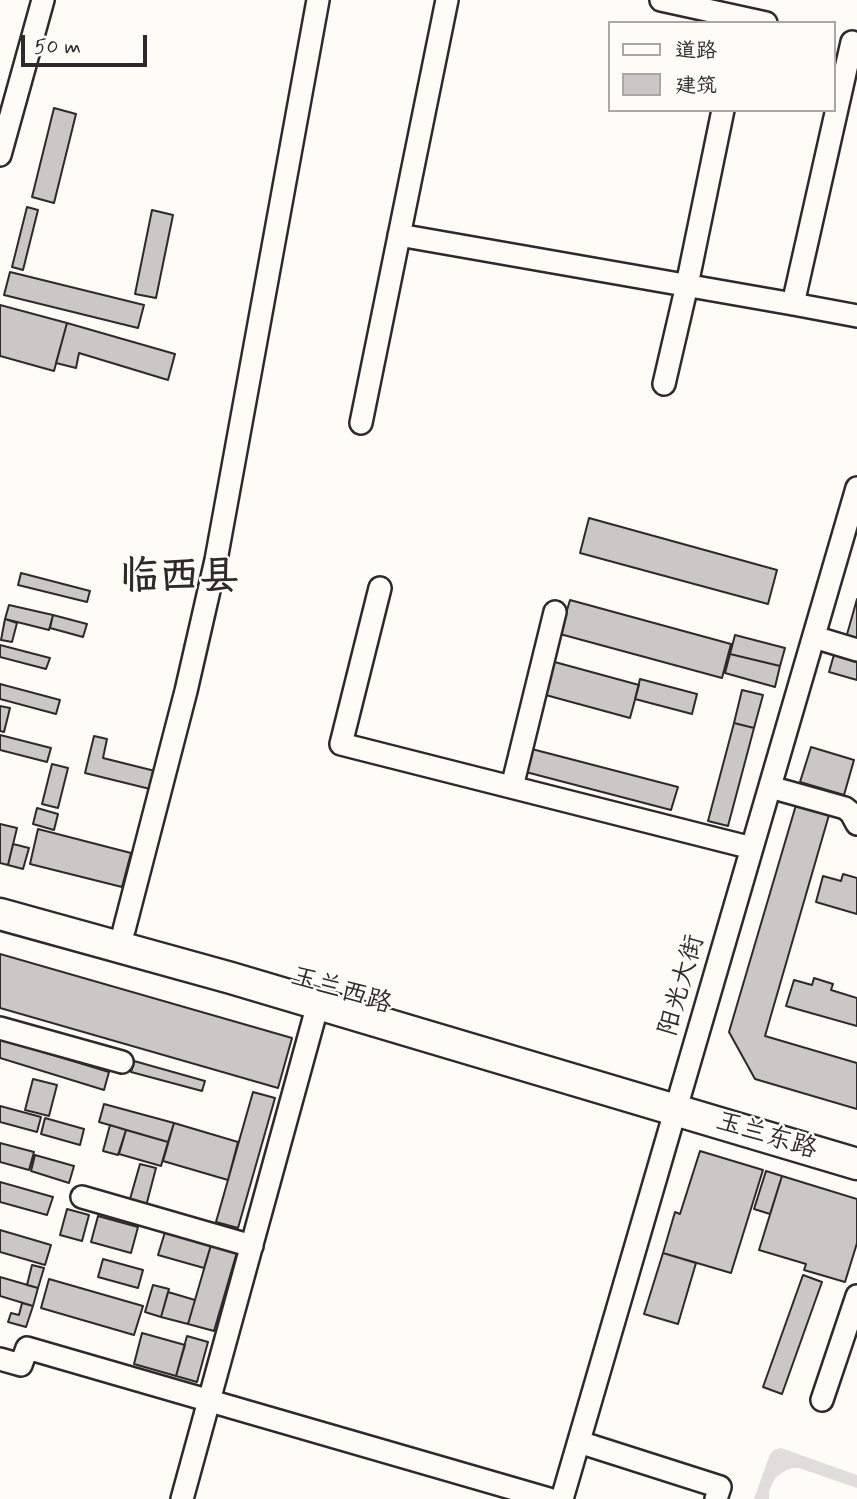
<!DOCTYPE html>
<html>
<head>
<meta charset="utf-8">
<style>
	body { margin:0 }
	#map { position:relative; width:857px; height:1499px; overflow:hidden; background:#fdfcf7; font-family:Mynerve,"LXGW WenKai TC",sans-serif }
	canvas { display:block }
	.legend { position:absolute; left:608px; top:21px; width:228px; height:91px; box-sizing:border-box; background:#fdfcf7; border:2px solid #a9a8a5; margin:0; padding:9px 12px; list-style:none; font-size:21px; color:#2b2b2b }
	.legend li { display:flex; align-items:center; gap:14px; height:35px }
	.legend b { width:35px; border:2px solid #a9a8a5 }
	.scale { position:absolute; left:21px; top:35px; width:126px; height:32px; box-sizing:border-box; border:4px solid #2b2b2b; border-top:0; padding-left:9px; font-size:21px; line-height:24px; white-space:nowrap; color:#2b2b2b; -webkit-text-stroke:5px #fdfcf7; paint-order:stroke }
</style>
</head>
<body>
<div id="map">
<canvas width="857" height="1499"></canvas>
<ul class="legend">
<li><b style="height:9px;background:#fdfcf7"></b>道路</li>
<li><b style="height:19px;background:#c9c8c4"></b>建筑</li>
</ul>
<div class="scale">50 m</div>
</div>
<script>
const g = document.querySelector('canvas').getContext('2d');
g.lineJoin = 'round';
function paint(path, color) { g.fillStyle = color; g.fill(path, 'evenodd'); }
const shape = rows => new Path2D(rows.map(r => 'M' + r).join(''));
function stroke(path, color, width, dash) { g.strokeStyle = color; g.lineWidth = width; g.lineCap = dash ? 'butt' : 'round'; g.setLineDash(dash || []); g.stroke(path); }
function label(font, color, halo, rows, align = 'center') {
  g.font = font + ' Mynerve,"LXGW WenKai TC",sans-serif'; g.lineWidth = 5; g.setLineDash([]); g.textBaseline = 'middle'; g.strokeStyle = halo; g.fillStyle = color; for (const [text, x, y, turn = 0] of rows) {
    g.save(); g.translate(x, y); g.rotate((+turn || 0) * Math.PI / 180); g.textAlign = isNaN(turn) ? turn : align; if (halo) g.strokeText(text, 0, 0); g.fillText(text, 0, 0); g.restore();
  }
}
paint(shape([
	[781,1448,857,1475,857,1488,799,1468,792,1468,786,1470,775,1478,769,1491,769,1499,754,1499,770,1454,774,1450]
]), '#dfdeda');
const building = shape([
	[54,108,76,114,54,203,32,197,54,108],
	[27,207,38,210,23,270,12,267,27,207],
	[152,210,173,215,156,298,135,294,152,210],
	[10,272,144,305,138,328,4,295,10,272],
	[0,305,67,323,54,371,0,356,0,305],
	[67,323,175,354,168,380,79,353,76,368,56,363,67,323],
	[589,518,777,570,768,604,580,553,589,518],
	[21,573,90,591,87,602,18,585,21,573],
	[857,599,857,641,846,638,857,599],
	[570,600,731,644,722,678,560,634,570,600],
	[9,605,53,615,49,630,5,619,9,605],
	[53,615,87,624,83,637,50,628,53,615],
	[5,619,17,623,12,642,1,640,5,619],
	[735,635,785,648,780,666,730,654,735,635],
	[0,645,50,658,46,669,0,657,0,645],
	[835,651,857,658,857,680,829,672,835,651],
	[730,654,780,666,775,687,725,673,730,654],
	[551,661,639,685,630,718,542,694,551,661],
	[640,679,697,694,692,714,635,699,640,679],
	[0,684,60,700,56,714,0,699,0,684],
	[742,690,763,695,754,728,734,723,742,690],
	[0,706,10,708,4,732,0,731,0,706],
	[734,723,754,728,728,826,708,821,734,723],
	[0,735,51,748,47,762,0,750,0,735],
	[94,736,107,739,103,758,155,771,150,789,85,773,94,736],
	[811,747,854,760,844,795,800,782,811,747],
	[528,748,678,787,671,810,522,771,528,748],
	[52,764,68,768,58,808,42,804,52,764],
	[796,805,829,815,765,1036,857,1063,857,1109,755,1079,729,1032,796,805],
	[37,808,58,814,54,830,33,824,37,808],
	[0,824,17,828,8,865,0,863,0,824],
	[38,829,131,853,122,887,30,864,38,829],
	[13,844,29,848,23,869,8,865,13,844],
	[843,874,857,878,857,914,816,902,823,876,841,881,843,874],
	[0,954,292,1038,278,1088,0,1008,0,954],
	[814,978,833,984,831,990,857,998,857,1026,786,1006,794,980,812,985,814,978],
	[0,1039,109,1072,104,1090,0,1058,0,1039],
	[134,1061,205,1081,202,1091,131,1072,134,1061],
	[33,1079,57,1085,49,1116,25,1110,33,1079],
	[253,1092,275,1098,238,1228,216,1222,253,1092],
	[104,1104,174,1123,168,1142,99,1122,104,1104],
	[0,1106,41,1117,37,1132,0,1122,0,1106],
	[45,1118,84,1129,80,1145,41,1134,45,1118],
	[174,1123,238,1142,228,1180,163,1161,174,1123],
	[110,1125,126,1130,118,1155,103,1151,110,1125],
	[126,1130,168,1142,161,1166,119,1154,126,1130],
	[0,1143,34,1152,29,1170,0,1162,0,1143],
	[700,1151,763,1170,731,1273,663,1253,675,1212,680,1214,700,1151],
	[35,1155,74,1166,69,1183,31,1171,35,1155],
	[140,1164,156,1168,145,1210,128,1206,140,1164],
	[766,1171,782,1176,770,1214,754,1209,766,1171],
	[782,1176,857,1199,857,1243,845,1282,804,1270,806,1264,759,1250,782,1176],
	[0,1182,53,1197,47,1215,0,1202,0,1182],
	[67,1209,89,1215,82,1241,60,1235,67,1209],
	[98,1216,138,1227,131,1253,91,1242,98,1216],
	[0,1230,51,1245,45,1265,0,1252,0,1230],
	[165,1232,211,1245,204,1268,158,1255,165,1232],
	[211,1245,237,1252,214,1331,188,1324,211,1245],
	[663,1253,696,1263,678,1324,644,1314,663,1253],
	[103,1259,143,1270,138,1288,98,1277,103,1259],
	[32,1265,44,1268,38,1288,27,1285,32,1265],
	[803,1275,822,1282,782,1394,763,1387,803,1275],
	[0,1277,38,1288,33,1306,0,1296,0,1277],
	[49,1279,143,1306,134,1335,41,1308,49,1279],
	[153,1285,169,1289,161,1317,145,1312,153,1285],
	[168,1292,195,1300,188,1324,161,1317,168,1292],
	[22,1303,33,1306,26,1327,8,1322,11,1313,19,1315,22,1303],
	[142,1333,185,1345,176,1376,134,1364,142,1333],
	[187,1336,208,1342,197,1382,176,1376,187,1336]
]);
paint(building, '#c9c8c4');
stroke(building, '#2b2b2b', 2);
const minor = shape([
	[661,0,766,23],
	[0,155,43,0],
	[399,235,793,304,857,316],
	[793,304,852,42],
	[664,384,687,285,723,110],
	[361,423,447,0],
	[380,588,341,744,752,848],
	[814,637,857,650],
	[512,787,555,612],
	[770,787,845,808,851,813,857,824],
	[124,930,186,691,216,560,318,0],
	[0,1028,122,1062],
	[82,1197,252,1246],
	[0,1359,21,1365,27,1348,549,1499],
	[822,1400,857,1296],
	[579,1442,720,1487,716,1499],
	[182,1499,318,1004],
	[562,1499,857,488]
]);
const highway = shape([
	[0,914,231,978,857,1164]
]);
stroke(minor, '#2b2b2b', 26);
stroke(highway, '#2b2b2b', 35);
stroke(minor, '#fdfcf7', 21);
stroke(highway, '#fdfcf7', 30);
label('26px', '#2b2b2b', '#fdfcf7', [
	["阳光大街",683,986,-74],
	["玉兰西路",341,992,17],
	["玉兰东路",766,1137,17]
]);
label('bold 40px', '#2b2b2b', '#fdfcf7', [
	["临西县",179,580]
]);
</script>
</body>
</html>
